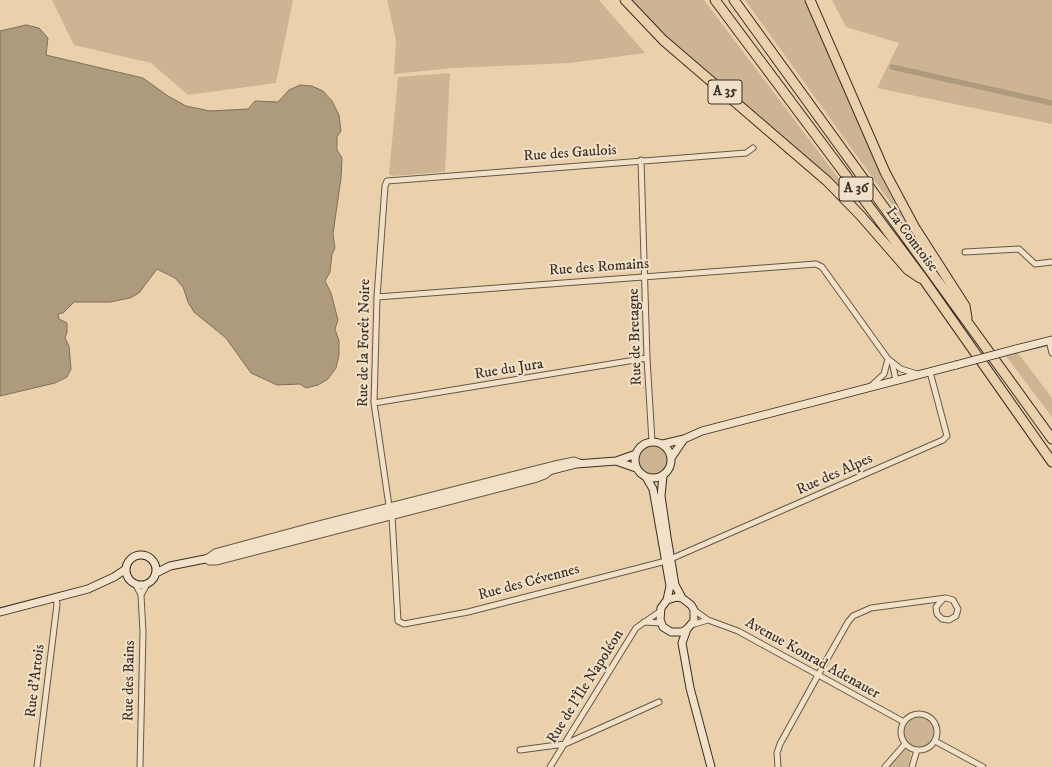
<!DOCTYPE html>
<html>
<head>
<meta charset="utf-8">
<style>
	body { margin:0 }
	canvas { display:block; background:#ebd1ab }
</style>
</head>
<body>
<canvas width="1052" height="767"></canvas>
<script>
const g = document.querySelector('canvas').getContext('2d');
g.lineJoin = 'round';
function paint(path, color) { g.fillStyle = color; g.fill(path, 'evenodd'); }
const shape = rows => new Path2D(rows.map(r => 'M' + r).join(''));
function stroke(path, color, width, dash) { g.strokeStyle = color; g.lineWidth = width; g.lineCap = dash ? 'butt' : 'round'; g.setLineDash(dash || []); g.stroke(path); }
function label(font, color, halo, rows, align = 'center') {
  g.font = font + ' "IM FELL DW Pica",serif'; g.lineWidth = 4; g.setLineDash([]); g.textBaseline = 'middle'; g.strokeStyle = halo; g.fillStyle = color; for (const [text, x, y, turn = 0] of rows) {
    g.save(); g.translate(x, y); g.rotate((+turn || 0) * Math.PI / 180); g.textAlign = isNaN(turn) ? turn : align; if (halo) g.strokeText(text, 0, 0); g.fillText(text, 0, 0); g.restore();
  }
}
paint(shape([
	[52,0,293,0,276,83,188,95,151,63,74,45],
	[387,0,599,0,645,53,570,63,453,68,394,74,396,40],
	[628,0,704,0,882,236,665,38],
	[745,0,806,0,881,173,908,227],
	[832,0,1052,0,1052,124,877,88,899,43,846,27],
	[450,73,445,172,392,176,389,174,398,77],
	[1018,353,1052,398,1052,417,1006,356],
	'637 461a15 15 0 1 1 30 0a15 15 0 1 1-30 0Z',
	'904 732a15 15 0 1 1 30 0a15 15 0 1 1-30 0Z',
	[907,749,911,754,908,767,887,767,902,750]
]), '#cdb594');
const water = shape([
	[26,25,39,28,48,38,46,55,143,78,168,96,186,106,210,111,248,109,255,101,278,102,289,90,300,85,312,86,323,91,332,101,339,115,341,131,337,137,337,150,342,158,341,178,333,234,335,248,332,254,330,272,325,281,331,293,338,320,335,329,339,341,339,355,336,368,328,379,318,385,306,388,300,384,277,385,251,373,226,338,194,312,188,302,183,287,175,278,157,269,139,293,130,298,110,302,74,302,63,313,58,314,59,319,67,323,67,332,65,338,69,346,71,369,67,377,55,383,0,396,0,31,26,25]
]);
paint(water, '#ae9a7d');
stroke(water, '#7f6f5a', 1);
stroke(shape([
	[892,67,1052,103]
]), '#ae9a7d', 5.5);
const street = shape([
	[641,160,647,358,652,442],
	[965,252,1019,249,1035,264,1052,262],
	[377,297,816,264,822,267,888,359,901,369,917,374],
	[1049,341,1052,353],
	[892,362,896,380],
	[870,387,884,374,888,359],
	[374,403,647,358],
	[550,472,545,476,537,479,216,562,209,562,205,559,215,552,315,525,555,464,574,460,583,463],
	[389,506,374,403,377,297,385,186,387,181,746,153,753,148],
	[392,516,398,621,404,624,468,612,666,561,943,440,947,436,930,372],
	[135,583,141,595,143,632,140,767],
	[141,595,147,584],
	[694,610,708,620,738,631,904,722],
	[644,622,661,623],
	[691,625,708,620],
	'901 732a18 18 0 1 1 36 0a18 18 0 1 1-36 0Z',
	[935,741,983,767],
	[520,750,565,744,659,702],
	[37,767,57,604,56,598],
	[550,767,636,628,659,612],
	[778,767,777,753,780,744,822,668,848,622,853,616,871,608,946,598,953,600,958,609,956,616,949,620,942,619,937,614,936,607,943,599],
	[885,767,905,744],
	[912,767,917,750]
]);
const secondary = shape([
	[1016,349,1052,340],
	'635 460a18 18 0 1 1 36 0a18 18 0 1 1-36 0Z',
	[663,444,684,439,702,431,956,365],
	[671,458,684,439],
	[616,461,636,454],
	[663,476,661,496,667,537,675,585,682,598],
	[646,477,653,489,670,586,667,600,661,608,660,620,663,627,671,632,682,632,687,629,694,621,694,610,691,605,682,598,677,597,667,600],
	'126 570a15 15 0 1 1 30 0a15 15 0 1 1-30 0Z',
	[156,573,170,566,205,559,576,464,616,461,636,468],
	[0,612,88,589,114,577,126,569],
	[687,629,682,643,690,688,711,767]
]);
const highway = shape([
	[625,0,663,40,827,181,861,216,908,270,920,278],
	[715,0,924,280,1052,462],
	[734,0,1052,439],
	[810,0,885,172,915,228,965,306,967,318]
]);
stroke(street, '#655846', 7);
stroke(secondary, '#382f25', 9);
stroke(highway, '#382f25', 11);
stroke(street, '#f2e1c8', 5);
stroke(secondary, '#f2e1c8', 7);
stroke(highway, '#ebd1ab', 9);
const secondaryBridge = shape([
	[956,365,1016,349]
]);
stroke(secondaryBridge, '#382f25', 9, []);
stroke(secondaryBridge, '#f2e1c8', 7);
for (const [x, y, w] of [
	[725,92,34],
	[856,189,34]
]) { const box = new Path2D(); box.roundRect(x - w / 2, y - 12, w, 24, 3); g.fillStyle = '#f2e1c8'; g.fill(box); stroke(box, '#382f25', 1); }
label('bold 14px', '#382f25', null, [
	["A 35",725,92],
	["A 36",856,189]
]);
label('15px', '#382f25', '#f2e1c8', [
	["Rue des Gaulois",570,154,-4],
	["La Comtoise",911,240,53],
	["Rue des Romains",599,268,-4],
	["Rue de Bretagne",636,337,-92],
	["Rue de la Forêt Noire",365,343,-89],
	["Rue du Jura",509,370,-9],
	["Rue des Alpes",835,475,-24],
	["Rue des Cévennes",529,583,-15],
	["Avenue Konrad Adenauer",812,659,29],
	["Rue d'Artois",36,681,-83],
	["Rue des Bains",130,681,-89],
	["Rue de l'Île Napoléon",586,687,-58]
]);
</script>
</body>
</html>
